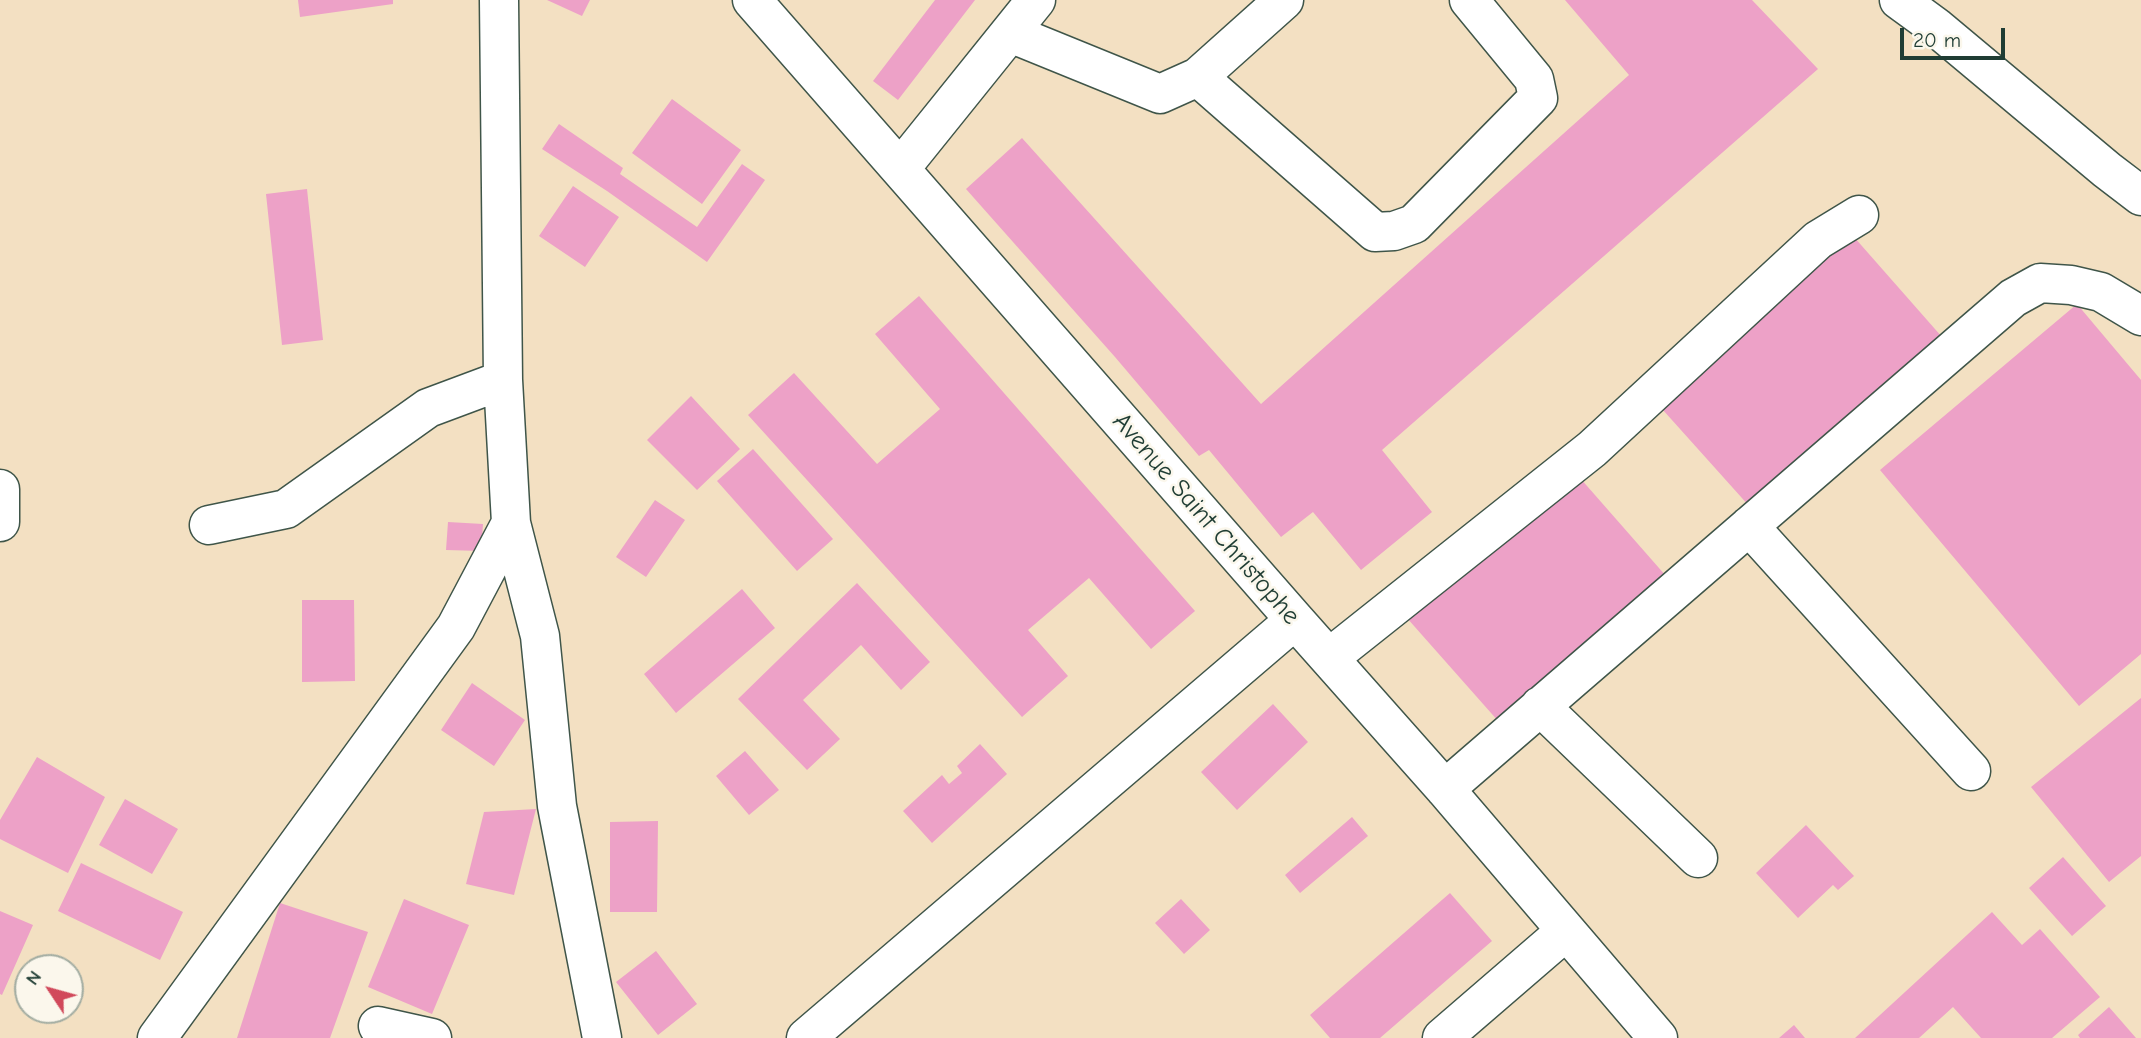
<!DOCTYPE html>
<html>
<head>
<meta charset="utf-8">
<style>
	body { margin:0 }
	#map { position:relative; width:2141px; height:1038px; overflow:hidden; background:#f3e0c2; font-family:"Comic Neue",sans-serif }
	canvas { display:block }
	.north { position:absolute; left:14px; top:954px; width:70px; height:70px; box-sizing:border-box; background:#fbf7ec; border:2px solid #a3ada2; border-radius:50%; rotate:306deg; font-size:19px; font-weight:700; line-height:28px; text-align:center; color:#1f3d34 }
	.north::after { content:''; display:block; margin:auto; width:24px; height:32px; background:#d1495b; clip-path:polygon(50% 0,100% 100%,50% 72%,0 100%) }
	.scale { position:absolute; left:1900px; top:28px; width:105px; height:32px; box-sizing:border-box; border:4px solid #1f3d34; border-top:0; padding-left:9px; font-size:21px; line-height:24px; white-space:nowrap; color:#1f3d34; -webkit-text-stroke:5px #fbf7ec; paint-order:stroke }
</style>
</head>
<body>
<div id="map">
<canvas width="2141" height="1038"></canvas>
<div class="north">N</div>
<div class="scale">20 m</div>
</div>
<script>
const g = document.querySelector('canvas').getContext('2d');
g.lineJoin = 'round';
function paint(path, color) { g.fillStyle = color; g.fill(path, 'evenodd'); }
const shape = rows => new Path2D(rows.map(r => 'M' + r).join(''));
function stroke(path, color, width, dash) { g.strokeStyle = color; g.lineWidth = width; g.lineCap = dash ? 'butt' : 'round'; g.setLineDash(dash || []); g.stroke(path); }
function label(font, color, halo, rows, align = 'center') {
  g.font = font + ' "Comic Neue",sans-serif'; g.lineWidth = 5; g.setLineDash([]); g.textBaseline = 'middle'; g.strokeStyle = halo; g.fillStyle = color; for (const [text, x, y, turn = 0] of rows) {
    g.save(); g.translate(x, y); g.rotate((+turn || 0) * Math.PI / 180); g.textAlign = isNaN(turn) ? turn : align; if (halo) g.strokeText(text, 0, 0); g.fillText(text, 0, 0); g.restore();
  }
}
paint(shape([
	[298,0,393,0,393,4,300,17],
	[547,0,590,0,582,16],
	[935,0,975,0,898,100,873,81],
	[1565,0,1752,0,1818,69,1382,450,1432,512,1361,570,1313,512,1281,537,1209,450,1199,456,1115,357,966,189,1022,138,1261,404,1629,75],
	[672,99,741,150,702,204,632,153],
	[559,124,623,168,620,174,697,227,742,164,765,180,707,262,607,191,542,149],
	[573,186,619,217,585,267,539,236],
	[307,189,323,340,282,345,266,194],
	[1847,229,1942,337,1750,507,1654,400],
	[919,296,1195,611,1151,649,1089,578,1028,630,1068,676,1022,717,748,415,794,373,877,464,940,409,875,334],
	[2077,304,2141,380,2141,654,2079,706,1880,470],
	[691,396,740,449,697,490,647,440],
	[753,449,833,539,797,571,717,481],
	[1566,462,1666,576,1499,722,1399,609],
	[655,500,685,520,646,577,616,557],
	[448,522,483,524,481,551,446,550],
	[857,583,930,662,901,690,861,645,803,700,840,739,807,770,738,699],
	[742,589,775,628,676,713,644,674],
	[302,600,354,600,355,681,302,682],
	[472,683,525,720,494,766,441,730],
	[2141,698,2141,856,2109,882,2031,787],
	[1273,704,1308,742,1237,810,1201,772],
	[980,744,1007,774,932,843,903,811,942,775,949,784,962,773,957,766],
	[745,751,779,790,749,815,716,776],
	[37,757,105,797,68,873,0,839,0,820],
	[125,799,178,829,152,874,99,845],
	[536,809,514,895,466,884,484,812],
	[1352,817,1368,836,1300,893,1285,875],
	[658,821,657,912,610,912,610,822],
	[1806,825,1854,876,1838,890,1833,885,1798,918,1756,873],
	[2063,857,2106,906,2072,936,2029,888],
	[81,863,183,912,160,960,58,911],
	[1450,893,1492,941,1380,1038,1330,1038,1310,1015],
	[404,899,469,925,432,1014,368,987],
	[1181,899,1210,930,1184,954,1155,923],
	[280,903,368,932,330,1038,237,1038],
	[0,911,33,925,2,995,0,994],
	[1992,912,2022,945,2040,929,2100,997,2052,1038,1981,1038,1953,1007,1919,1038,1855,1038],
	[656,951,697,1004,658,1035,616,982],
	[2109,1007,2136,1038,2080,1038,2078,1035],
	[1794,1025,1805,1038,1779,1038]
]), '#eda1c7');
const minor = shape([
	[499,0,503,380,511,523,540,636,557,806,602,1038],
	[752,0,1295,620,1445,789,1658,1038],
	[1899,0,1936,27,2107,170,2141,196],
	[1010,33,1160,94,1198,77,1284,0],
	[1198,77,1375,232,1394,231,1414,224,1538,98,1534,79,1469,0],
	[900,169,1036,0],
	[0,489,0,522],
	[209,525,286,509,428,408,503,380],
	[1749,526,1971,771],
	[1329,658,1592,449,1818,240,1859,215],
	[1540,706,1698,858],
	[1445,789,2013,298,2040,283,2071,285,2101,292,2141,316],
	[378,1026,432,1038],
	[157,1038,456,627,511,523],
	[806,1038,1295,620],
	[1442,1038,1566,931]
]);
stroke(minor, '#3f5549', 41);
stroke(minor, '#fff', 38);
label('26px', '#1f3d34', '#fbf7ec', [
	["Avenue Saint Christophe",1206,519,49]
]);
</script>
</body>
</html>
